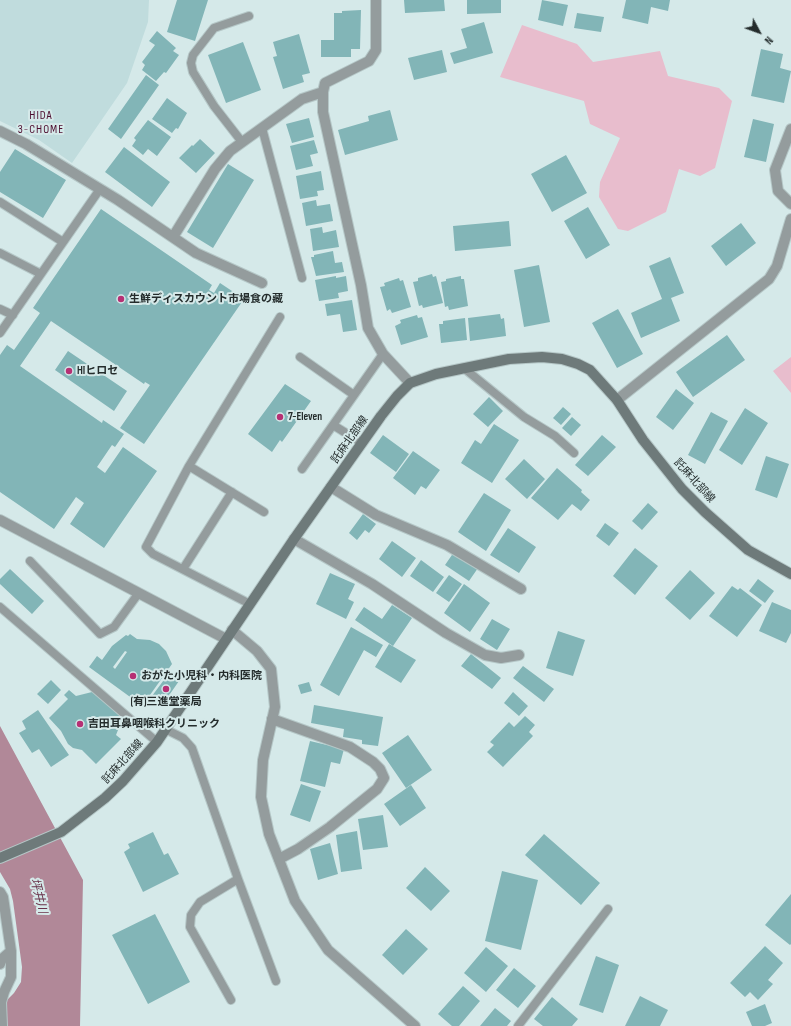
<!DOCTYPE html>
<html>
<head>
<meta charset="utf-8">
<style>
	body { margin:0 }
	#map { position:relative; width:791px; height:1026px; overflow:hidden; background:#d5e9e9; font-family:"Sofia Sans Condensed",sans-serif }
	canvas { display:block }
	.north { position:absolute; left:739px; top:12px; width:40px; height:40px; -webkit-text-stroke:3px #d5e9e9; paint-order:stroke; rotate:131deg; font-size:11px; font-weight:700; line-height:16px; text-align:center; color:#242c2c }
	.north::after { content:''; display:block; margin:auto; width:14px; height:18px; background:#242c2c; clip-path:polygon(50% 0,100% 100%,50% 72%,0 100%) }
</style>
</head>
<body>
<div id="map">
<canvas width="791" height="1026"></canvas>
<div class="north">N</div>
</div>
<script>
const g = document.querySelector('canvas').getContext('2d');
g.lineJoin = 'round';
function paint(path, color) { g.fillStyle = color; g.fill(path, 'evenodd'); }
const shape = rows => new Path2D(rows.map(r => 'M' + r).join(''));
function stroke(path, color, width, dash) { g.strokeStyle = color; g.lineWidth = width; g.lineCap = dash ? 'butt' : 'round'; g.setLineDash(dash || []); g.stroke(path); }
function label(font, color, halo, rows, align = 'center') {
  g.font = font + ' "Sofia Sans Condensed","Noto Sans JP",sans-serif'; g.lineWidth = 4; g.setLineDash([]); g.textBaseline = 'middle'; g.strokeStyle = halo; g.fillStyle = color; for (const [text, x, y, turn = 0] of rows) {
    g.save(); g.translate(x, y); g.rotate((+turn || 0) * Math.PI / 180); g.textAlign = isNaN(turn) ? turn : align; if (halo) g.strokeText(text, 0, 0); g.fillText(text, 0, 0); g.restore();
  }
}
paint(shape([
	[0,0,149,0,148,22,127,83,72,163,39,140,0,121]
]), '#c0dcdd');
paint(shape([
	[522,25,577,44,593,62,660,51,668,76,719,88,732,101,715,168,700,176,679,169,666,212,628,231,618,229,599,197,600,182,620,138,590,124,584,101,500,77],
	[791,357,791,393,773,371]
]), '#e8bdcd');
paint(shape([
	[0,726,83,880,80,1026,0,1026,0,1007,14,993,21,982,22,967,13,901,10,889,0,872]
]), '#b18898');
paint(shape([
	[177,0,208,0,195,41,167,32],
	[404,0,444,0,445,11,405,13],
	[467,0,501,0,501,13,467,14],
	[542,0,568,5,563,26,538,20],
	[626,0,670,0,668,11,651,7,648,24,622,18],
	[361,10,360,49,351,49,351,57,321,57,321,40,334,40,334,13,342,13,342,11],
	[577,13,604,17,601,32,574,28],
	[484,22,493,53,454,64,450,53,467,48,461,29],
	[157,31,176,48,173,51,179,55,166,73,164,72,156,81,142,70,145,65,142,62,155,45,149,41],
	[299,34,310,73,302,75,304,82,283,89,273,57,277,56,273,42],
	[243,42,261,90,226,103,208,55],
	[761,49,783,54,780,68,791,71,784,103,751,96],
	[442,50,447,72,414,80,408,58],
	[146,75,159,85,121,139,108,129],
	[167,98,187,113,178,129,176,128,172,133,152,119],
	[390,110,398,140,345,155,338,130,369,121,368,116],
	[309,118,314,137,292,143,286,124],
	[753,119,774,124,766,162,744,157],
	[148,120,171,137,157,156,148,149,143,155,132,146,136,140,134,138],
	[200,139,215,153,196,173,179,158,192,145,193,146],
	[314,140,318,153,310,155,313,166,296,170,290,146],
	[124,147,170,182,152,207,105,172],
	[15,149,66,180,43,218,0,192,0,172],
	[566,155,587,193,552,212,531,174],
	[228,164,254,180,213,248,187,232],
	[321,171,324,190,317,191,318,196,300,199,296,176],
	[316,200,317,206,330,204,333,221,306,226,302,203],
	[588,207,610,245,586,259,564,221],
	[101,209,212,285,209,290,214,293,220,283,244,299,144,444,120,428,150,385,145,382,144,384,51,321,20,366,102,423,103,420,124,434,115,447,112,445,97,467,105,473,123,447,157,471,104,548,70,524,84,503,76,497,54,529,0,492,0,355,7,345,14,350,40,313,33,308],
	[509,221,511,246,455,251,453,226],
	[741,223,756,243,726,266,711,246],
	[322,227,323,233,336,230,339,247,313,251,310,229],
	[333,251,335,263,342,262,344,272,316,276,311,257,314,257,314,255],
	[670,257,684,293,671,298,680,321,641,338,631,313,662,299,649,266],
	[539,265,550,322,524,327,514,270],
	[432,274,433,277,436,276,443,303,423,308,422,305,419,306,413,282,418,281,418,278],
	[336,276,336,278,346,276,348,291,338,293,339,298,319,301,315,280],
	[461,276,461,279,464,279,468,306,449,310,448,306,445,307,441,282,446,281,446,279],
	[399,278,400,281,403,280,411,307,392,313,390,309,387,311,380,287,385,286,384,283],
	[352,300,357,330,343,332,340,314,327,316,325,304],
	[618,309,643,354,617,368,592,323],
	[500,314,501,319,504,318,506,336,470,341,468,318],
	[417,315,418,318,422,317,428,337,401,345,395,326,401,323,400,320],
	[465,318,467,340,441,343,439,324,443,324,443,321],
	[727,335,745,360,693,397,676,372],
	[68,351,127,391,114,411,55,370],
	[285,384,311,401,282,442,280,440,272,452,248,434],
	[676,389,694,403,673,430,656,417],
	[489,397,503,411,488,427,473,414],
	[563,407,571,414,561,425,553,418],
	[745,408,768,423,742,465,719,450],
	[711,412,728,421,705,464,688,455],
	[572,417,581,425,571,436,562,428],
	[494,424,519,440,492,483,461,463,475,440,481,444],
	[383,435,409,454,396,472,370,453],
	[602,435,616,447,588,476,575,465],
	[413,451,440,470,426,489,421,486,415,495,393,478],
	[766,456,789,464,777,498,755,490],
	[524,459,545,479,527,499,505,479],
	[557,468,582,490,581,492,590,500,581,511,572,504,558,520,531,498],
	[484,493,511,510,486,551,458,532],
	[648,503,658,512,642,530,632,521],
	[363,514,376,524,369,533,365,530,357,540,349,533],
	[605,523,619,533,609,546,596,536],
	[508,528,536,547,519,573,490,555],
	[392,541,416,558,402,577,379,559],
	[635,548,658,566,635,595,613,576],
	[454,552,478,568,469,581,445,565],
	[421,560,444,577,433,592,410,576],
	[10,569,44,601,32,614,0,584,0,579],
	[690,570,715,593,690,620,665,598],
	[330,573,355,584,348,599,354,602,346,619,316,604],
	[449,575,462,584,449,602,436,593],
	[758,579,774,591,765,603,749,591],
	[464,584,490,603,470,632,444,613],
	[732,586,738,590,740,588,762,605,737,637,709,616],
	[772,602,791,610,791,633,786,643,759,631],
	[392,605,412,618,393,646,355,620,364,607,382,619],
	[492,619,510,629,497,650,480,639],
	[351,627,383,645,376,657,364,650,339,696,320,685],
	[558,631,585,640,573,676,546,668],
	[130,634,137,639,150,640,159,644,166,651,172,664,145,702,140,699,137,702,89,667,97,656,102,660,112,646,126,635,128,636],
	[125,651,127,652,115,669,113,667],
	[389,644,416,660,401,683,375,667],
	[471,654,501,678,492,689,461,666],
	[523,666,554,689,544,702,513,678],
	[169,673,179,681,163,704,152,696],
	[51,680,61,690,48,704,37,694],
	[309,682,312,691,301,694,298,685],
	[69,690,76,696,92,692,102,694,120,715,120,725,116,735,121,739,96,764,82,750,73,748,68,744,61,731,49,718,68,699,64,695],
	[513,692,528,706,519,716,504,703],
	[314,705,383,717,378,746,362,744,362,740,343,737,344,729,311,723],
	[38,710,69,755,51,767,39,749,32,753,19,733,26,729,22,721],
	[525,716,535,725,529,732,533,736,503,767,487,752,494,745,490,742,509,722,514,727],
	[408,735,432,770,406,788,382,753],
	[310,741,344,749,340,764,331,762,325,787,300,781],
	[301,784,321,791,310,822,290,815],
	[411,785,426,808,400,826,384,804],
	[383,815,388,847,363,850,358,819],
	[357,831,362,869,341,872,336,835],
	[153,832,164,855,168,853,179,874,143,892,124,852,130,848,128,844],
	[544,834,600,883,581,905,525,855],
	[330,843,338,874,318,880,310,849],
	[425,867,450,891,431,911,406,888],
	[502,871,538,880,521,950,485,941],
	[791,894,791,944,790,945,765,925],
	[155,914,190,982,148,1004,112,935],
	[406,929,428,949,403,975,382,955],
	[765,946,783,963,768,980,773,984,758,1000,750,992,745,997,730,983],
	[486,947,508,966,486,992,464,973],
	[596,956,619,965,603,1013,579,1005],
	[514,968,536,986,518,1008,496,990],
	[463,986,480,1001,459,1026,452,1026,438,1014],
	[640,996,668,1010,660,1026,625,1026],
	[552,997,578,1019,572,1026,543,1026,534,1019],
	[765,1004,772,1023,765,1026,752,1026,746,1012],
	[495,1008,511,1021,507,1026,480,1026]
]), '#82b5b7');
const service = shape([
	[262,128,302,278],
	[242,142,214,106,193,72,191,63,193,55,214,28,249,16],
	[0,202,63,242],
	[0,253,41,274],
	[0,309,13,315],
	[0,333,100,189],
	[300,357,354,395],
	[465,369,524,417,555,436,574,453],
	[333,425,362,443],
	[189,466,264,512],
	[302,469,383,354],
	[30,561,100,634,114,627,138,594],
	[183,569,232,492],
	[250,604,153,554,146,547,189,466,280,317],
	[0,607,157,742],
	[165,729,183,738,192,748,238,879,276,981],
	[231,1000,190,927,191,915,200,902,238,879],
	[518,1026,608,909]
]);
const minor = shape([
	[376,0,376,50,369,61,325,83,323,92,323,112,361,285,368,328,383,354,410,383],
	[791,129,775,170,778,191,791,204],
	[0,131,26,144,118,200,196,253,262,283],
	[173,237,215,169,230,151,302,99,323,92],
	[617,400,769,279,777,266,791,219],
	[331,487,376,515,447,545,521,589],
	[0,520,226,639],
	[294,539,372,584,446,633,485,655,501,658,519,655],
	[272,719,350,747,373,762,380,769,384,778,377,789,330,827,298,849,279,859],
	[0,892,3,897,11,951,11,977,4,992,1,1002,2,1026],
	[0,964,2,959,11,951]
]);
const tertiary = shape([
	[232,630,257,651,271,669,275,707,263,760,261,797,269,834,295,901,328,950,415,1026]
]);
const secondary = shape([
	[0,858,61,832,105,798,123,781,157,742,294,539,381,416,397,396,410,383,436,374,509,359,542,357,562,359,578,364,590,370,617,400,643,440,682,489,705,512,748,550,791,574]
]);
stroke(service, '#b5c7c7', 10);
stroke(minor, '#b5c7c7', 12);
stroke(tertiary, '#b5c7c7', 12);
stroke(secondary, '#b5c7c7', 12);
stroke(service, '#949c9d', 8);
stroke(minor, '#949c9d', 10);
stroke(tertiary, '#949c9d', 10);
stroke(secondary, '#6e7a7a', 10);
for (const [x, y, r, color] of [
	[121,299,4,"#b63074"],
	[69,371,4,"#b63074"],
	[280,417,4,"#b63074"],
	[133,676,4,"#b63074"],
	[166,689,4,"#b63074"],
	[80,724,4,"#b63074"]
]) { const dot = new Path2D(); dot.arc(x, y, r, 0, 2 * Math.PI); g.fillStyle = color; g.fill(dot); stroke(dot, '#d5e9e9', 1.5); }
label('bold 11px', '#242c2c', '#d5e9e9', [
	["生鮮ディスカウント市場食の藏",129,299],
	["HIヒロセ",77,371],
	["7-Eleven",288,417],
	["おがた小児科・内科医院",141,676],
	["(有)三進堂薬局",166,702,"center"],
	["吉田耳鼻咽喉科クリニック",88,724]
], 'left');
label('11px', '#242c2c', '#d5e9e9', [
	["託麻北部線",350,440,-55],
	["託麻北部線",694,481,48],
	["託麻北部線",123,762,-48]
]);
g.letterSpacing = '1px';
label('12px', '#4d0c2e', '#d5e9e9', [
	["HIDA",41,116],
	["3-CHOME",41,130]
]);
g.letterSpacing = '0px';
label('italic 12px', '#69324a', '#d5e9e9', [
	["坪井川",38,896,76]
]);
</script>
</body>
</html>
